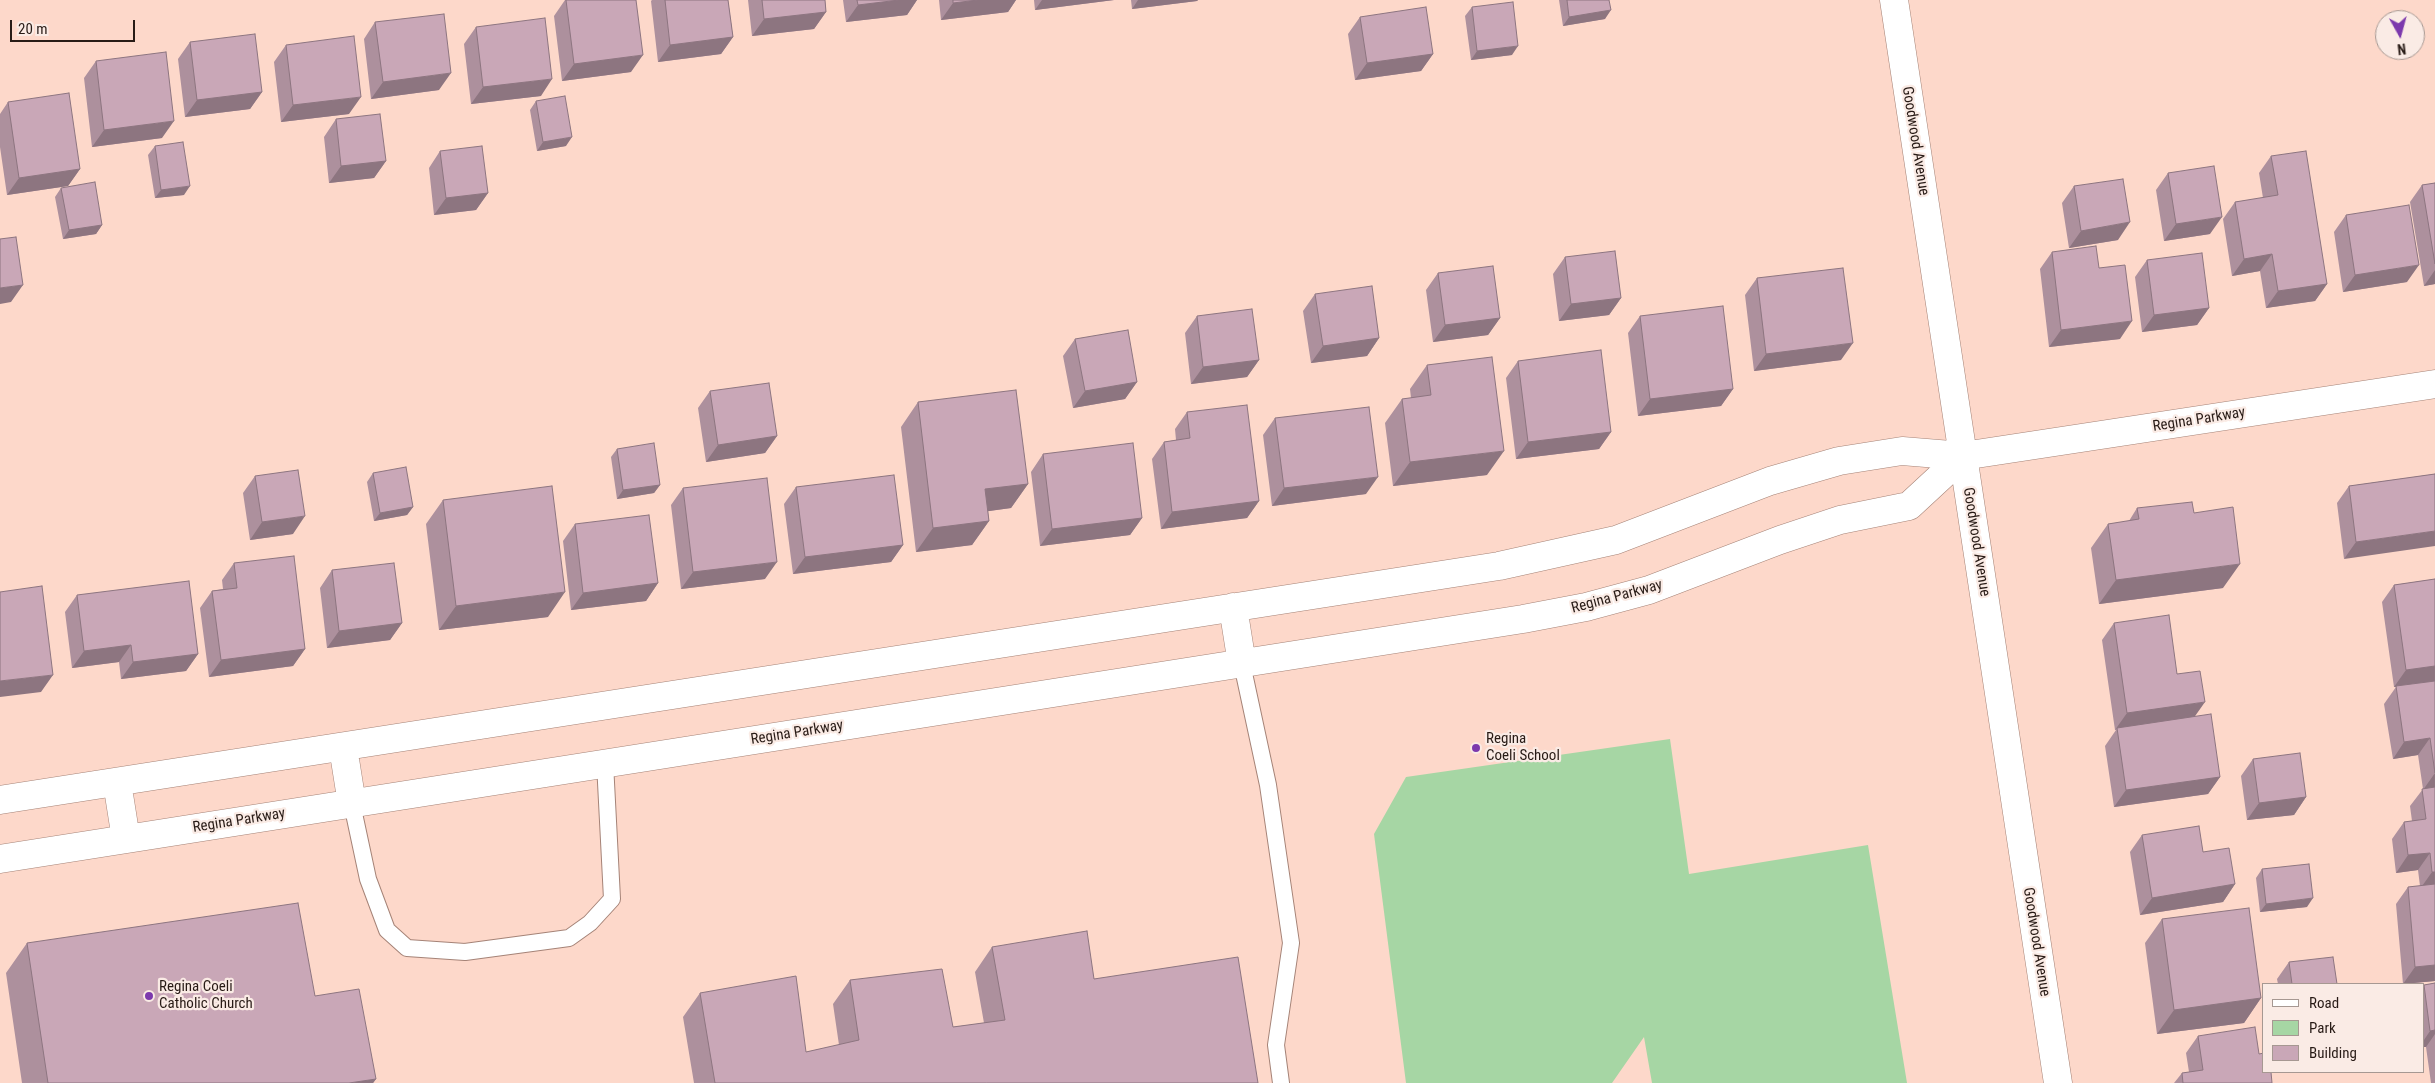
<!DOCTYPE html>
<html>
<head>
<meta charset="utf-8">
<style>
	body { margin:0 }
	#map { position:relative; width:2435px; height:1083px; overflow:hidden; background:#fdd8ca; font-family:"Roboto Condensed",sans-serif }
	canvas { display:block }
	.legend { position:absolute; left:2262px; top:983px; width:162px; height:90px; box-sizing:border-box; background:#faebe5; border:1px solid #a69892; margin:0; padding:6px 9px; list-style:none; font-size:15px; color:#281b16 }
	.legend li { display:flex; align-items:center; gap:10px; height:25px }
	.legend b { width:25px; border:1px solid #a69892 }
	.north { position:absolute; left:2375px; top:10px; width:50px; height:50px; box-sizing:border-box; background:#faebe5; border:1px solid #a69892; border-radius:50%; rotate:173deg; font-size:14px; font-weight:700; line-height:20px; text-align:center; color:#281b16 }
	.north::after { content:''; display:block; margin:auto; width:18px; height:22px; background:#7c39ad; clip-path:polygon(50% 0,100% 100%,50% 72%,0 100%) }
	.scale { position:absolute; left:10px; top:20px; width:125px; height:22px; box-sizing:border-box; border:2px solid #281b16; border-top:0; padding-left:6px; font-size:15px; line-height:18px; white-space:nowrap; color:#281b16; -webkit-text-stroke:4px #faebe5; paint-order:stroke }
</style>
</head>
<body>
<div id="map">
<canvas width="2435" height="1083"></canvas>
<ul class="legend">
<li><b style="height:6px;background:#fff"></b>Road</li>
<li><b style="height:14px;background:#a6d6a4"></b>Park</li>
<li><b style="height:14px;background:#c9a7b7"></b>Building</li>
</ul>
<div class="north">N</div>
<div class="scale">20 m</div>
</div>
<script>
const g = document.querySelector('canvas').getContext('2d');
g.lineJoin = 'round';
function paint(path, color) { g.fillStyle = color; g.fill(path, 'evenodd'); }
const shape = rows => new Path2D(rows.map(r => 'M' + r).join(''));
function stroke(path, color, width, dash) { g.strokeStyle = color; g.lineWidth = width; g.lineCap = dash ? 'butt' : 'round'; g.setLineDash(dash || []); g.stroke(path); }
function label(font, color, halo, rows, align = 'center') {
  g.font = font + ' "Roboto Condensed",sans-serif'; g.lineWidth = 4.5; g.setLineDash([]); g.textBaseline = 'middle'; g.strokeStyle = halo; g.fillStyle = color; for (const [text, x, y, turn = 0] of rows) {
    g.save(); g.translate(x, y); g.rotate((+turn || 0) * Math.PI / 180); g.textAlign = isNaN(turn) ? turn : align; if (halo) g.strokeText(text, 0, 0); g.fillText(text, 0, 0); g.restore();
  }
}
paint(shape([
	[1670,739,1689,874,1868,845,1907,1083,1652,1083,1644,1037,1612,1083,1406,1083,1374,834,1406,777]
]), '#a6d6a4');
const lane = shape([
	[1242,664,1268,785,1291,943,1276,1045,1281,1083],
	[352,804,368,879,387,930,407,948,465,952,569,938,590,923,612,899,605,763]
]);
const street = shape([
	[1894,0,2058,1083],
	[1233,607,1242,664],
	[343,747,352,804],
	[117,782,126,839],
	[0,800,1499,566,1616,540,1770,481,1839,461,1902,451,1963,456,2435,384],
	[0,859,1523,619,1586,607,1649,590,1780,540,1840,520,1909,506,1963,456]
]);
stroke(lane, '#a58377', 18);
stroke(street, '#a58377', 29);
stroke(lane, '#fff', 16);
stroke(street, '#fff', 28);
paint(shape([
	[565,0,636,0,631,72,562,81,554,16],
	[652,0,728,0,733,37,721,54,658,62,651,1],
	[748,0,825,0,826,12,814,29,752,36],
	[843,0,917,0,907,15,846,22],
	[939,0,1016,0,1008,12,941,20],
	[1034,0,1114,0,1035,10],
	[1131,0,1198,0,1197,1,1132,9],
	[1559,0,1609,0,1605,19,1563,26],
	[1472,7,1512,55,1471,60,1465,16],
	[1360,17,1433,54,1421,71,1355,80,1348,34],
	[375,22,439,90,371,99,364,39],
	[476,27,541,96,471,104,464,44],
	[190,42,262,92,250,109,185,117,178,59],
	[286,45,349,114,281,122,274,62],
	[96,61,162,138,92,147,84,78],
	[536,101,566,146,537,151,530,110],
	[8,102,80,169,68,186,7,195,0,147,0,114],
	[336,119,386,161,374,178,329,183,324,137],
	[155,146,184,195,155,198,148,155],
	[440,151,488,193,476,210,434,215,429,168],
	[2271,156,2327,284,2315,301,2266,308,2260,271,2232,276,2223,219,2235,202,2263,198,2259,173],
	[2168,173,2210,234,2164,241,2156,190],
	[2435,183,2435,284,2424,286,2410,202,2422,185],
	[2074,186,2118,240,2069,248,2062,203],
	[61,188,102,225,96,234,63,239,55,197],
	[2346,215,2407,282,2343,292,2334,232],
	[2052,252,2099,268,2120,339,2049,347,2040,269],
	[1565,257,1621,298,1609,315,1559,321,1553,274],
	[2147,260,2209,308,2197,325,2142,332,2135,277],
	[1438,273,1500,318,1488,335,1433,342,1426,290],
	[1757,278,1841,360,1754,371,1745,295],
	[1315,294,1379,338,1367,356,1311,363,1303,311],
	[1197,316,1259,360,1247,377,1191,384,1185,333],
	[1640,316,1733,389,1721,406,1638,416,1628,333],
	[1075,339,1137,382,1125,399,1073,408,1063,356],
	[1518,361,1611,432,1599,449,1516,459,1506,378],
	[1427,365,1487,475,1393,486,1385,423,1402,399,1411,398,1410,389],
	[710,391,777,436,765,453,706,462,698,408],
	[918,402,1028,484,1011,508,988,511,989,521,972,545,916,552,901,427],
	[1187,412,1259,501,1247,518,1161,529,1152,459,1164,442,1176,440,1175,429],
	[1275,418,1366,494,1272,506,1263,435],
	[617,449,660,485,654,493,617,499,611,457],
	[1043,454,1142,518,1130,535,1040,546,1031,472],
	[373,473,413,507,407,515,374,521,367,482],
	[2435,474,2344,559,2337,503,2349,486],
	[255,476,293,534,250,540,243,493],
	[796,487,903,545,891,562,793,574,784,504],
	[683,488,765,579,681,589,671,505],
	[443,500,548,617,439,630,426,524],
	[2137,508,2194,513,2223,588,2099,604,2091,548,2108,524,2129,521],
	[575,524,658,583,646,601,571,610,563,541],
	[234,563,305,649,293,666,209,677,200,608,212,591,223,589,222,580],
	[332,570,402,623,390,640,327,648,320,588],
	[2435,579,2435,981,2403,984,2396,904,2408,887,2420,886,2418,870,2396,873,2392,839,2404,822,2412,821,2410,806,2423,789,2418,755,2393,759,2384,704,2396,687,2394,687,2382,602,2394,585],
	[77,595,198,654,186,671,121,679,119,662,72,668,65,612],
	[2114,623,2177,674,2194,717,2220,777,2208,794,2114,807,2105,746,2116,730,2115,730,2102,640],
	[2253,759,2306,797,2294,815,2247,820,2241,776],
	[2142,835,2203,852,2235,884,2223,902,2140,915,2130,852],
	[2262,869,2307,907,2260,912,2256,878],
	[2162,919,2261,998,2244,1023,2157,1034,2145,943],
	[27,943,315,996,376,1079,373,1083,22,1083,6,973],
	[992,947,1094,979,1258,1083,694,1083,683,1017,700,993,806,1052,839,1045,833,1004,850,980,953,1027,984,1023,975,972],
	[2289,962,2337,984,2278,984,2277,979],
	[2435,983,2435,1083,2431,1083,2426,1047,2424,1047,2424,985],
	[2198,1036,2259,1054,2272,1083,2174,1083,2182,1073,2189,1072,2186,1053]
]), '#ad909d');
paint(shape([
	[899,0,917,0,907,15,846,22,858,5],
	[978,0,1016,0,1008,12,941,20,953,3],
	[1042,0,1114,0,1035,10],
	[1138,0,1198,0,1197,1,1132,9],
	[1611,10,1605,19,1563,26,1569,17],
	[826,12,814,29,752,36,764,19],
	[733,37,721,54,658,62,670,45],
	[1518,46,1512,55,1471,60,1477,51],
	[1433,54,1421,71,1355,80,1367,63],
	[643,55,631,72,562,81,574,64],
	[451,73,439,90,371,99,383,82],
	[552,79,541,96,471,104,483,87],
	[262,92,250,109,185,117,197,100],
	[361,97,349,114,281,122,293,105],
	[174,121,162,138,92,147,104,130],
	[572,137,566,146,537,151,543,142],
	[386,161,374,178,329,183,341,166],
	[80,169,68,186,7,195,19,178],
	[190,186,184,195,155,198,161,190],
	[488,193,476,210,434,215,446,198],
	[2222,217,2210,234,2164,241,2176,224],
	[2130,222,2118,240,2069,248,2081,231],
	[102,225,96,234,63,239,69,230],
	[2272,254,2260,271,2232,276,2244,259],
	[2419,265,2407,282,2343,292,2355,275],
	[2435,270,2435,284,2424,286],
	[2327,284,2315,301,2266,308,2278,291],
	[23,285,11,302,0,304,0,288],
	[1621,298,1609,315,1559,321,1571,304],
	[2209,308,2197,325,2142,332,2154,315],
	[1500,318,1488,335,1433,342,1445,325],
	[2132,321,2120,339,2049,347,2061,330],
	[1379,338,1367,356,1311,363,1323,346],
	[1853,343,1841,360,1754,371,1766,354],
	[1259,360,1247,377,1191,384,1203,367],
	[1137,382,1125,399,1073,408,1085,391],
	[1733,389,1721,406,1638,416,1650,399],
	[1611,432,1599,449,1516,459,1528,442],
	[777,436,765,453,706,462,718,445],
	[1504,451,1487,475,1393,486,1410,462],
	[1378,477,1366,494,1272,506,1284,488],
	[1028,484,1011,508,968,514,985,489],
	[660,485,654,493,617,499,623,490],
	[1259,501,1247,518,1161,529,1172,512],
	[413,507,407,515,374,521,380,513],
	[305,516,293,534,250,540,262,522],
	[1142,518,1130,535,1040,546,1052,529],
	[989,521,972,545,916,552,933,528],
	[2435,531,2435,546,2344,559,2356,542],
	[903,545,891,562,793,574,805,557],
	[777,562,765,579,681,589,693,572],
	[2240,564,2223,588,2099,604,2116,580],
	[658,583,646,601,571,610,583,593],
	[565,592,548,617,439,630,456,606],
	[402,623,390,640,327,648,339,631],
	[131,645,119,662,72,668,84,651],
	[305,649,293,666,209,677,221,660],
	[198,654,186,671,121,679,133,662],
	[2435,666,2435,681,2394,687,2406,670],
	[53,675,41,692,0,697,0,681],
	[2205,702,2193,719,2117,728,2115,730,2127,713],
	[2430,738,2418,755,2393,759,2404,742],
	[2435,773,2435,788,2423,790],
	[2220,777,2208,794,2114,807,2126,790],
	[2306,797,2294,815,2247,820,2259,803],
	[2430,853,2418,870,2396,873,2408,855],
	[2432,872,2435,872,2435,887,2420,889],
	[2235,884,2223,902,2140,915,2152,898],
	[2313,898,2307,907,2260,912,2266,904],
	[2435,965,2435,981,2403,984,2415,967],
	[2261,998,2244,1023,2157,1034,2174,1010],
	[2435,1030,2435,1034,2426,1047,2424,1047,2424,1040,2430,1031],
	[376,1079,373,1083,349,1083]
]), '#8d7580');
const building = shape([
	[566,0,636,0,643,55,574,64,566,0],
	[665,0,728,0,733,37,670,45,665,0],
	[762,0,825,0,826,12,764,19,762,0],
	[857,0,899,0,858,5,857,0],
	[953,0,978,0,953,3,953,0],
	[1567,0,1609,0,1611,10,1569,17,1567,0],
	[1513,2,1518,46,1477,51,1472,7,1513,2],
	[1426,7,1433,54,1367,63,1360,17,1426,7],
	[444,14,451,73,383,82,375,22,444,14],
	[545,18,552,79,483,87,476,27,545,18],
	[255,34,262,92,197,100,190,42,255,34],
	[354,36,361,97,293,105,286,45,354,36],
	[166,52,174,121,104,130,96,61,166,52],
	[69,93,80,169,19,178,8,102,69,93],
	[565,96,572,137,543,142,536,101,565,96],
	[380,114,386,161,341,166,336,119,380,114],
	[183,142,190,186,161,190,155,146,183,142],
	[482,146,488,193,446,198,440,151,482,146],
	[2306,151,2327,284,2278,291,2272,254,2244,259,2235,202,2278,195,2271,156,2306,151],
	[2214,166,2222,217,2176,224,2168,173,2214,166],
	[2123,179,2130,222,2081,231,2074,186,2123,179],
	[95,182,102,225,69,230,61,188,95,182],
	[2435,183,2435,264,2422,185,2435,183],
	[2409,205,2419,265,2355,275,2346,215,2409,205],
	[16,237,23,285,0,288,0,239,16,237],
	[2096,246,2099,268,2125,265,2132,321,2061,330,2052,252,2096,246],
	[1615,251,1621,298,1571,304,1565,257,1615,251],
	[2202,253,2209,308,2154,315,2147,260,2202,253],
	[1493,266,1500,318,1445,325,1438,273,1493,266],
	[1843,268,1853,343,1766,354,1757,278,1843,268],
	[1372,286,1379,338,1323,346,1315,294,1372,286],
	[1723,306,1733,389,1650,399,1640,316,1723,306],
	[1252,309,1259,360,1203,367,1197,316,1252,309],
	[1128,330,1137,382,1085,391,1075,339,1128,330],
	[1601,350,1611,432,1528,442,1518,361,1601,350],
	[1492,357,1504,451,1410,462,1402,399,1431,395,1427,365,1492,357],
	[769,383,777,436,718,445,710,391,769,383],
	[1016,390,1028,484,985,489,989,521,933,528,918,402,1016,390],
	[1247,405,1259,501,1172,512,1164,442,1190,438,1187,412,1247,405],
	[1369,407,1378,477,1284,488,1275,418,1369,407],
	[654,443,660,485,623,490,617,449,654,443],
	[1133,443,1142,518,1052,529,1043,454,1133,443],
	[406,467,413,507,380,513,373,473,406,467],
	[298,470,305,516,262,522,255,476,298,470],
	[2435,474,2435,531,2356,542,2349,486,2435,474],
	[894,475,903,545,805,557,796,487,894,475],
	[767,478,777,562,693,572,683,488,767,478],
	[552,486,565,592,456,606,443,500,552,486],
	[2192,502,2194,513,2233,507,2240,564,2116,580,2108,524,2139,519,2137,508,2192,502],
	[649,515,658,583,583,593,575,524,649,515],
	[294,556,305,649,221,660,212,591,237,588,234,563,294,556],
	[394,563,402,623,339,631,332,570,394,563],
	[2435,579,2435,666,2406,670,2394,585,2435,579],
	[189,581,198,654,133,662,131,645,84,651,77,595,189,581],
	[42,586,53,675,0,681,0,592,42,586],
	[2169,615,2177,674,2200,671,2205,702,2127,713,2114,623,2169,615],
	[2435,681,2435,773,2430,738,2404,742,2396,686,2435,681],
	[2211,714,2220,777,2126,790,2117,728,2211,714],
	[2300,753,2306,797,2259,803,2253,759,2300,753],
	[2435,787,2435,872,2432,872,2430,853,2408,855,2404,822,2426,819,2422,789,2435,787],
	[2199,826,2203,852,2229,848,2235,884,2152,898,2142,835,2199,826],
	[2309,864,2313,898,2266,904,2262,869,2309,864],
	[2435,884,2435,965,2415,967,2408,887,2435,884],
	[298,903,315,996,359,989,376,1079,349,1083,48,1083,27,943,298,903],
	[2249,908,2261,998,2174,1010,2162,919,2249,908],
	[1087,931,1094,979,1238,957,1258,1083,715,1083,700,993,796,976,806,1052,859,1040,850,980,942,969,953,1027,1005,1020,992,947,1087,931],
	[2333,957,2337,984,2292,984,2289,962,2333,957],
	[2435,983,2435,1030,2430,1031,2424,985,2435,983],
	[2255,1027,2259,1054,2264,1053,2264,1072,2271,1072,2272,1083,2183,1083,2182,1073,2203,1070,2198,1036,2255,1027]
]);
paint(building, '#c9a7b7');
stroke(building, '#8d7580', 1);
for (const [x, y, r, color] of [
	[1476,748,5,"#7c39ad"],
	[149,996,5,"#7c39ad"]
]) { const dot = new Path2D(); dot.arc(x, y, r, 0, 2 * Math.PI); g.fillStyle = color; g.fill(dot); stroke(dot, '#faebe5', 2); }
label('15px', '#281b16', '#faebe5', [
	["Goodwood Avenue",1915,141,81],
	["Regina Parkway",2199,420,-9],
	["Goodwood Avenue",1976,542,81],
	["Regina Parkway",1617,597,-15],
	["Regina Parkway",797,733,-9],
	["Regina Parkway",239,821,-9],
	["Goodwood Avenue",2036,942,81]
]);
label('15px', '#281b16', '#faebe5', [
	["Regina",1486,739],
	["Coeli School",1486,756],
	["Regina Coeli",159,987],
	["Catholic Church",159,1004]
], 'left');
</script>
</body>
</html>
